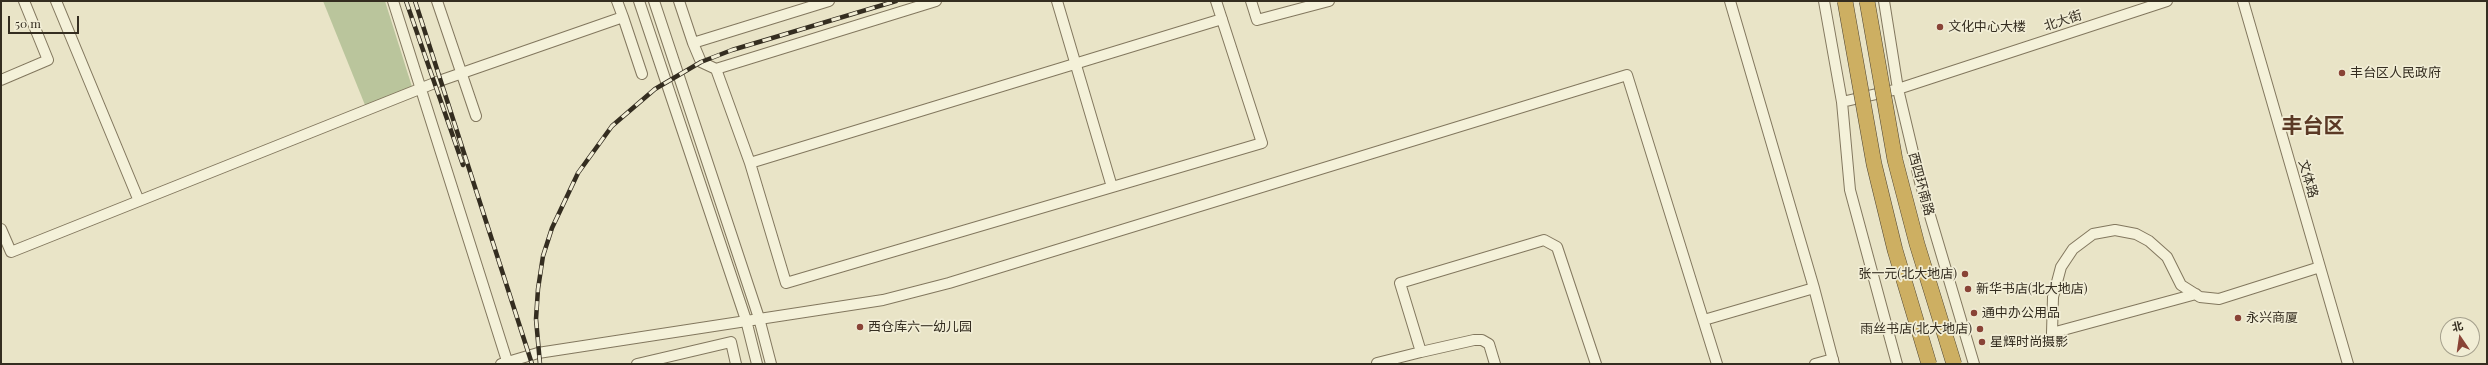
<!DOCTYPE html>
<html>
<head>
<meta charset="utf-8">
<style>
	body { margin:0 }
	#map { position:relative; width:2488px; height:365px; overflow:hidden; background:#e9e4c7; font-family:"Playfair Display","Noto Sans SC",serif }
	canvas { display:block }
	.frame { position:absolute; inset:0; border:2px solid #342d20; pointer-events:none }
	.north { position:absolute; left:2440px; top:317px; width:40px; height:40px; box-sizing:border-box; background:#f1edd5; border:1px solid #a5a08d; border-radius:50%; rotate:347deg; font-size:11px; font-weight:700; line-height:16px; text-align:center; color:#342d20 }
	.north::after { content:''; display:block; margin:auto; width:14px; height:18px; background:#894336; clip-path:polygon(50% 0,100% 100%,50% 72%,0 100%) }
	.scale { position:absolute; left:8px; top:16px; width:71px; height:18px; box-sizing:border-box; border:2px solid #342d20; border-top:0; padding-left:5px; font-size:12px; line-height:14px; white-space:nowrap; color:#342d20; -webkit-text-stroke:3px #f1edd5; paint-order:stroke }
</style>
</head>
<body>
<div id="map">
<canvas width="2488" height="365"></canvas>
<div class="frame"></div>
<div class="north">北</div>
<div class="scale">50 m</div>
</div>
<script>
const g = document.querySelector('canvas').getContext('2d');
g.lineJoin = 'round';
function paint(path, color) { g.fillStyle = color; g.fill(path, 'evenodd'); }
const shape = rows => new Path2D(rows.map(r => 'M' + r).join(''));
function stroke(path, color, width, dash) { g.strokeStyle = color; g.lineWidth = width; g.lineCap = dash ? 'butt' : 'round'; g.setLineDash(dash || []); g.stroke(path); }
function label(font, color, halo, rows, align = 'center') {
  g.font = font + ' "Playfair Display","Noto Sans SC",serif'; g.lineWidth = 3.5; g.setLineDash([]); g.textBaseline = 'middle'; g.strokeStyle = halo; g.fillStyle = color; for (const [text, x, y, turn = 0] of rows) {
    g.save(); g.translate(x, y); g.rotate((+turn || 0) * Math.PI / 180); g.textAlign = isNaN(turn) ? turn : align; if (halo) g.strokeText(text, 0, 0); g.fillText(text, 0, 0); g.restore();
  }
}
paint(shape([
	[323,1,385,1,413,90,367,110]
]), '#bac59c');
const minor = shape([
	[56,1,139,201],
	[393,1,508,364],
	[437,1,476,116],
	[639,1,746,320,757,364],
	[654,1,759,318,771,364],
	[679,1,693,43,701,62,716,69,936,1],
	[1057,1,1112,187],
	[1251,1,1257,20,1329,1],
	[1730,1,1814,288,1834,364],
	[1824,1,1842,102,1850,190,1897,364],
	[1884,1,1898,89,1920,182,1974,364],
	[2243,1,2348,364],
	[623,17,642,74],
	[693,43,829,1],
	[716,69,750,163,786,283,1262,143,1216,1],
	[1,80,48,60,24,1],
	[1842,102,1898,89,2167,1],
	[750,163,1222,19],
	[1,229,11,252,442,80,623,17,617,1],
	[2196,294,2052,333,2053,297,2061,267,2073,249,2093,234,2115,230,2136,234,2149,241,2167,257,2181,285,2200,297,2219,299,2320,267],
	[1704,320,1814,288],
	[1421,352,1474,340,1482,340,1489,344,1495,364],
	[1377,363,1421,352,1400,283,1544,240,1557,247,1596,364],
	[501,364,538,353,883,300,949,283,1627,75,1717,364],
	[637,364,731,342,736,364],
	[1815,364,1833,359]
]);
stroke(minor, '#82775e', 12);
stroke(minor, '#f4f1d9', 10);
const rail = shape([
	[406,1,463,165],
	[415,1,532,364],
	[540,364,536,319,538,289,543,256,552,228,578,173,612,126,655,89,701,62,732,50,896,1]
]);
stroke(rail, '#342d20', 4.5);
stroke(rail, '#f1edd5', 3, [9]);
const highwayBridge = shape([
	[1845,1,1874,164,1895,250,1929,364],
	[1867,1,1895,160,1917,244,1954,364]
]);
stroke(highwayBridge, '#504532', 16, []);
stroke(highwayBridge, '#cdaf62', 15);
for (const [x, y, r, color] of [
	[1940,27,4,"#894336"],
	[2342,73,4,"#894336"],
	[1965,274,4,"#894336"],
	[1968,289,4,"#894336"],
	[1974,313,4,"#894336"],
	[2238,318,4,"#894336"],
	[860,327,4,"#894336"],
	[1980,329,4,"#894336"],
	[1982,342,4,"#894336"]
]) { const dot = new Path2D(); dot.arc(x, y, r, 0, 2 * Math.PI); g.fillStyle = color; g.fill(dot); stroke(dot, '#f1edd5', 1.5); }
label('13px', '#342d20', '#f1edd5', [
	["北大街",2063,21,-18],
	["文体路",2308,179,74],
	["西四环南路",1921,184,75]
]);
label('13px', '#342d20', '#f1edd5', [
	["文化中心大楼",1948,27],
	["丰台区人民政府",2350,73],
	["张一元(北大地店)",1957,274,"right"],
	["新华书店(北大地店)",1976,289],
	["通中办公用品",1982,313],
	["永兴商厦",2246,318],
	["西仓库六一幼儿园",868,327],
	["雨丝书店(北大地店)",1972,329,"right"],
	["星辉时尚摄影",1990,342]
], 'left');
label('bold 21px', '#5b3925', '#f1edd5', [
	["丰台区",2313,126]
]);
</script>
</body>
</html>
